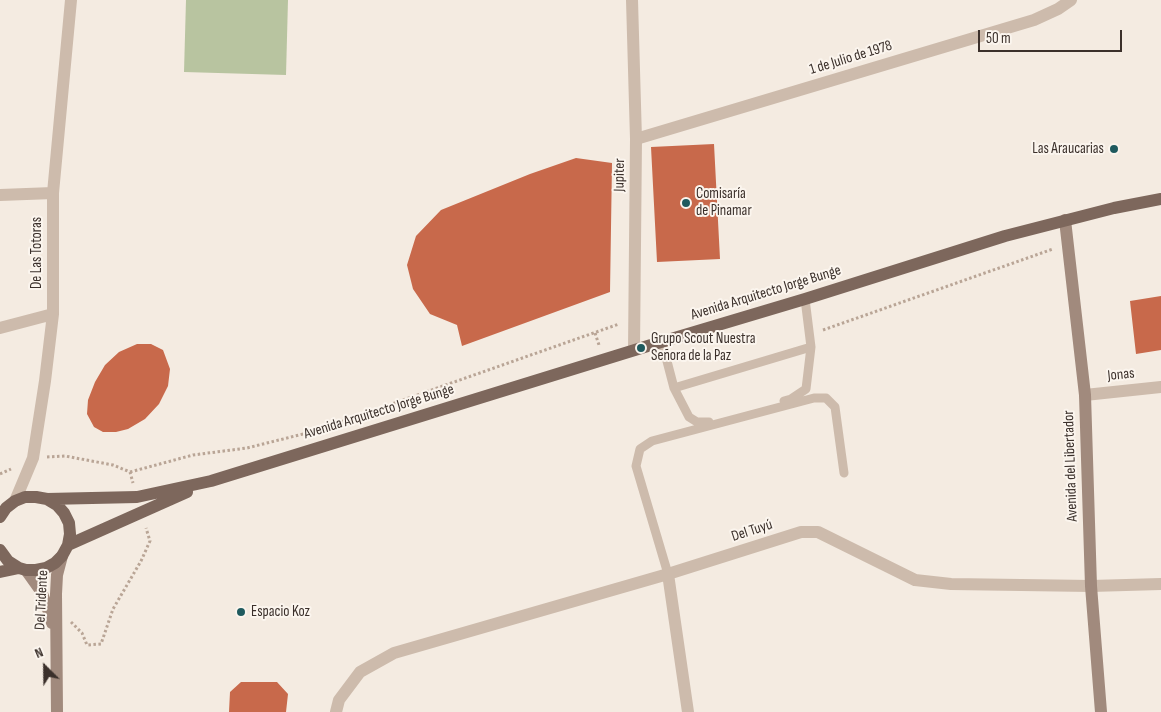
<!DOCTYPE html>
<html>
<head>
<meta charset="utf-8">
<style>
	body { margin:0 }
	#map { position:relative; width:1161px; height:712px; overflow:hidden; background:#f4ebe1; font-family:"Sofia Sans Condensed",sans-serif }
	canvas { display:block }
	.north { position:absolute; left:20px; top:642px; width:50px; height:50px; -webkit-text-stroke:4px #fbf5ee; paint-order:stroke; rotate:337deg; font-size:14px; font-weight:700; line-height:20px; text-align:center; color:#3b302b }
	.north::after { content:''; display:block; margin:auto; width:18px; height:22px; background:#3b302b; clip-path:polygon(50% 0,100% 100%,50% 72%,0 100%) }
	.scale { position:absolute; left:978px; top:30px; width:144px; height:22px; box-sizing:border-box; border:2px solid #3b302b; border-top:0; padding-left:6px; font-size:15px; line-height:18px; white-space:nowrap; color:#3b302b; -webkit-text-stroke:4px #fbf5ee; paint-order:stroke }
</style>
</head>
<body>
<div id="map">
<canvas width="1161" height="712"></canvas>
<div class="north">N</div>
<div class="scale">50 m</div>
</div>
<script>
const g = document.querySelector('canvas').getContext('2d');
g.lineJoin = 'round';
function paint(path, color) { g.fillStyle = color; g.fill(path, 'evenodd'); }
const shape = rows => new Path2D(rows.map(r => 'M' + r).join(''));
function stroke(path, color, width, dash) { g.strokeStyle = color; g.lineWidth = width; g.lineCap = dash ? 'butt' : 'round'; g.setLineDash(dash || []); g.stroke(path); }
function label(font, color, halo, rows, align = 'center') {
  g.font = font + ' "Sofia Sans Condensed",sans-serif'; g.lineWidth = 4; g.setLineDash([]); g.textBaseline = 'middle'; g.strokeStyle = halo; g.fillStyle = color; for (const [text, x, y, turn = 0] of rows) {
    g.save(); g.translate(x, y); g.rotate((+turn || 0) * Math.PI / 180); g.textAlign = isNaN(turn) ? turn : align; if (halo) g.strokeText(text, 0, 0); g.fillText(text, 0, 0); g.restore();
  }
}
paint(shape([
	[186,0,288,0,286,75,184,72]
]), '#b8c4a0');
paint(shape([
	[714,144,720,259,657,262,651,147],
	[576,158,612,163,610,292,462,346,457,325,430,314,413,289,407,265,416,236,441,210,530,174],
	[1161,296,1161,350,1136,354,1130,301],
	[137,344,151,344,163,350,170,369,168,386,159,404,145,419,128,429,116,432,103,432,94,427,87,414,88,400,95,382,105,365,119,352],
	[241,682,277,682,288,694,286,712,229,712,230,692]
]), '#c8694b');
stroke(shape([
	[823,330,1053,249],
	[595,333,599,345],
	[332,425,619,324],
	[47,457,65,456,113,465,130,472,133,483],
	[130,472,193,455,247,448,307,433],
	[0,474,11,469],
	[71,622,82,633,87,645,101,644,113,609,141,561,150,541,146,528]
]), '#b9a596', 3, [2.5, 2.5]);
stroke(shape([
	[662,342,674,388,689,417,697,422,709,422],
	[674,388,811,347],
	[784,401,791,399,806,389,811,347,805,299],
	[668,574,636,466,640,449,652,441,814,398,826,398,835,407,844,473]
]), '#cdbbac', 9);
stroke(shape([
	[632,0,636,139,634,350],
	[636,139,1034,20,1058,9,1071,0],
	[0,195,53,193],
	[0,328,53,314],
	[1085,395,1161,387],
	[15,501,33,458,45,381,53,314,53,193,71,0],
	[668,574,688,712],
	[336,712,339,700,360,672,394,653,668,574,801,532,818,532,915,580,951,584,1091,586,1161,584]
]), '#cdbbac', 12);
stroke(shape([
	[1065,220,1085,395,1091,586,1101,712],
	[26,570,41,591,49,612,52,623],
	[57,712,56,594,57,575,62,556]
]), '#a18a7d', 12);
stroke(shape([
	[47,499,137,497,211,481,651,345,805,299,1005,236,1114,208,1161,199],
	[0,517,6,508,15,501,25,497,36,497,47,499,57,505,64,513,69,523,70,534,68,545,62,556,55,563,46,568,36,570,26,570,19,568,8,561,0,550],
	[68,545,187,492],
	[0,572,19,568]
]), '#7d675c', 12);
for (const [x, y, r, color] of [
	[1114,149,5,"#1f5a5e"],
	[686,203,5,"#1f5a5e"],
	[641,348,5,"#1f5a5e"],
	[241,612,5,"#1f5a5e"]
]) { const dot = new Path2D(); dot.arc(x, y, r, 0, 2 * Math.PI); g.fillStyle = color; g.fill(dot); stroke(dot, '#fbf5ee', 2); }
label('15px', '#3b302b', '#fbf5ee', [
	["1 de Julio de 1978",851,58,-17],
	["Jupiter",620,175,-89],
	["De Las Totoras",37,253,-90],
	["Avenida Arquitecto Jorge Bunge",766,293,-17],
	["Jonas",1121,375,-6],
	["Avenida Arquitecto Jorge Bunge",379,412,-17],
	["Avenida del Libertador",1071,466,-92],
	["Del Tuyú",752,531,-18],
	["Del Tridente",42,600,-87]
]);
label('15px', '#3b302b', '#fbf5ee', [
	["Las Araucarias",1104,149,"right"],
	["Comisaría",696,194],
	["de Pinamar",696,211],
	["Grupo Scout Nuestra",651,339],
	["Señora de la Paz",651,356],
	["Espacio Koz",251,612]
], 'left');
</script>
</body>
</html>
